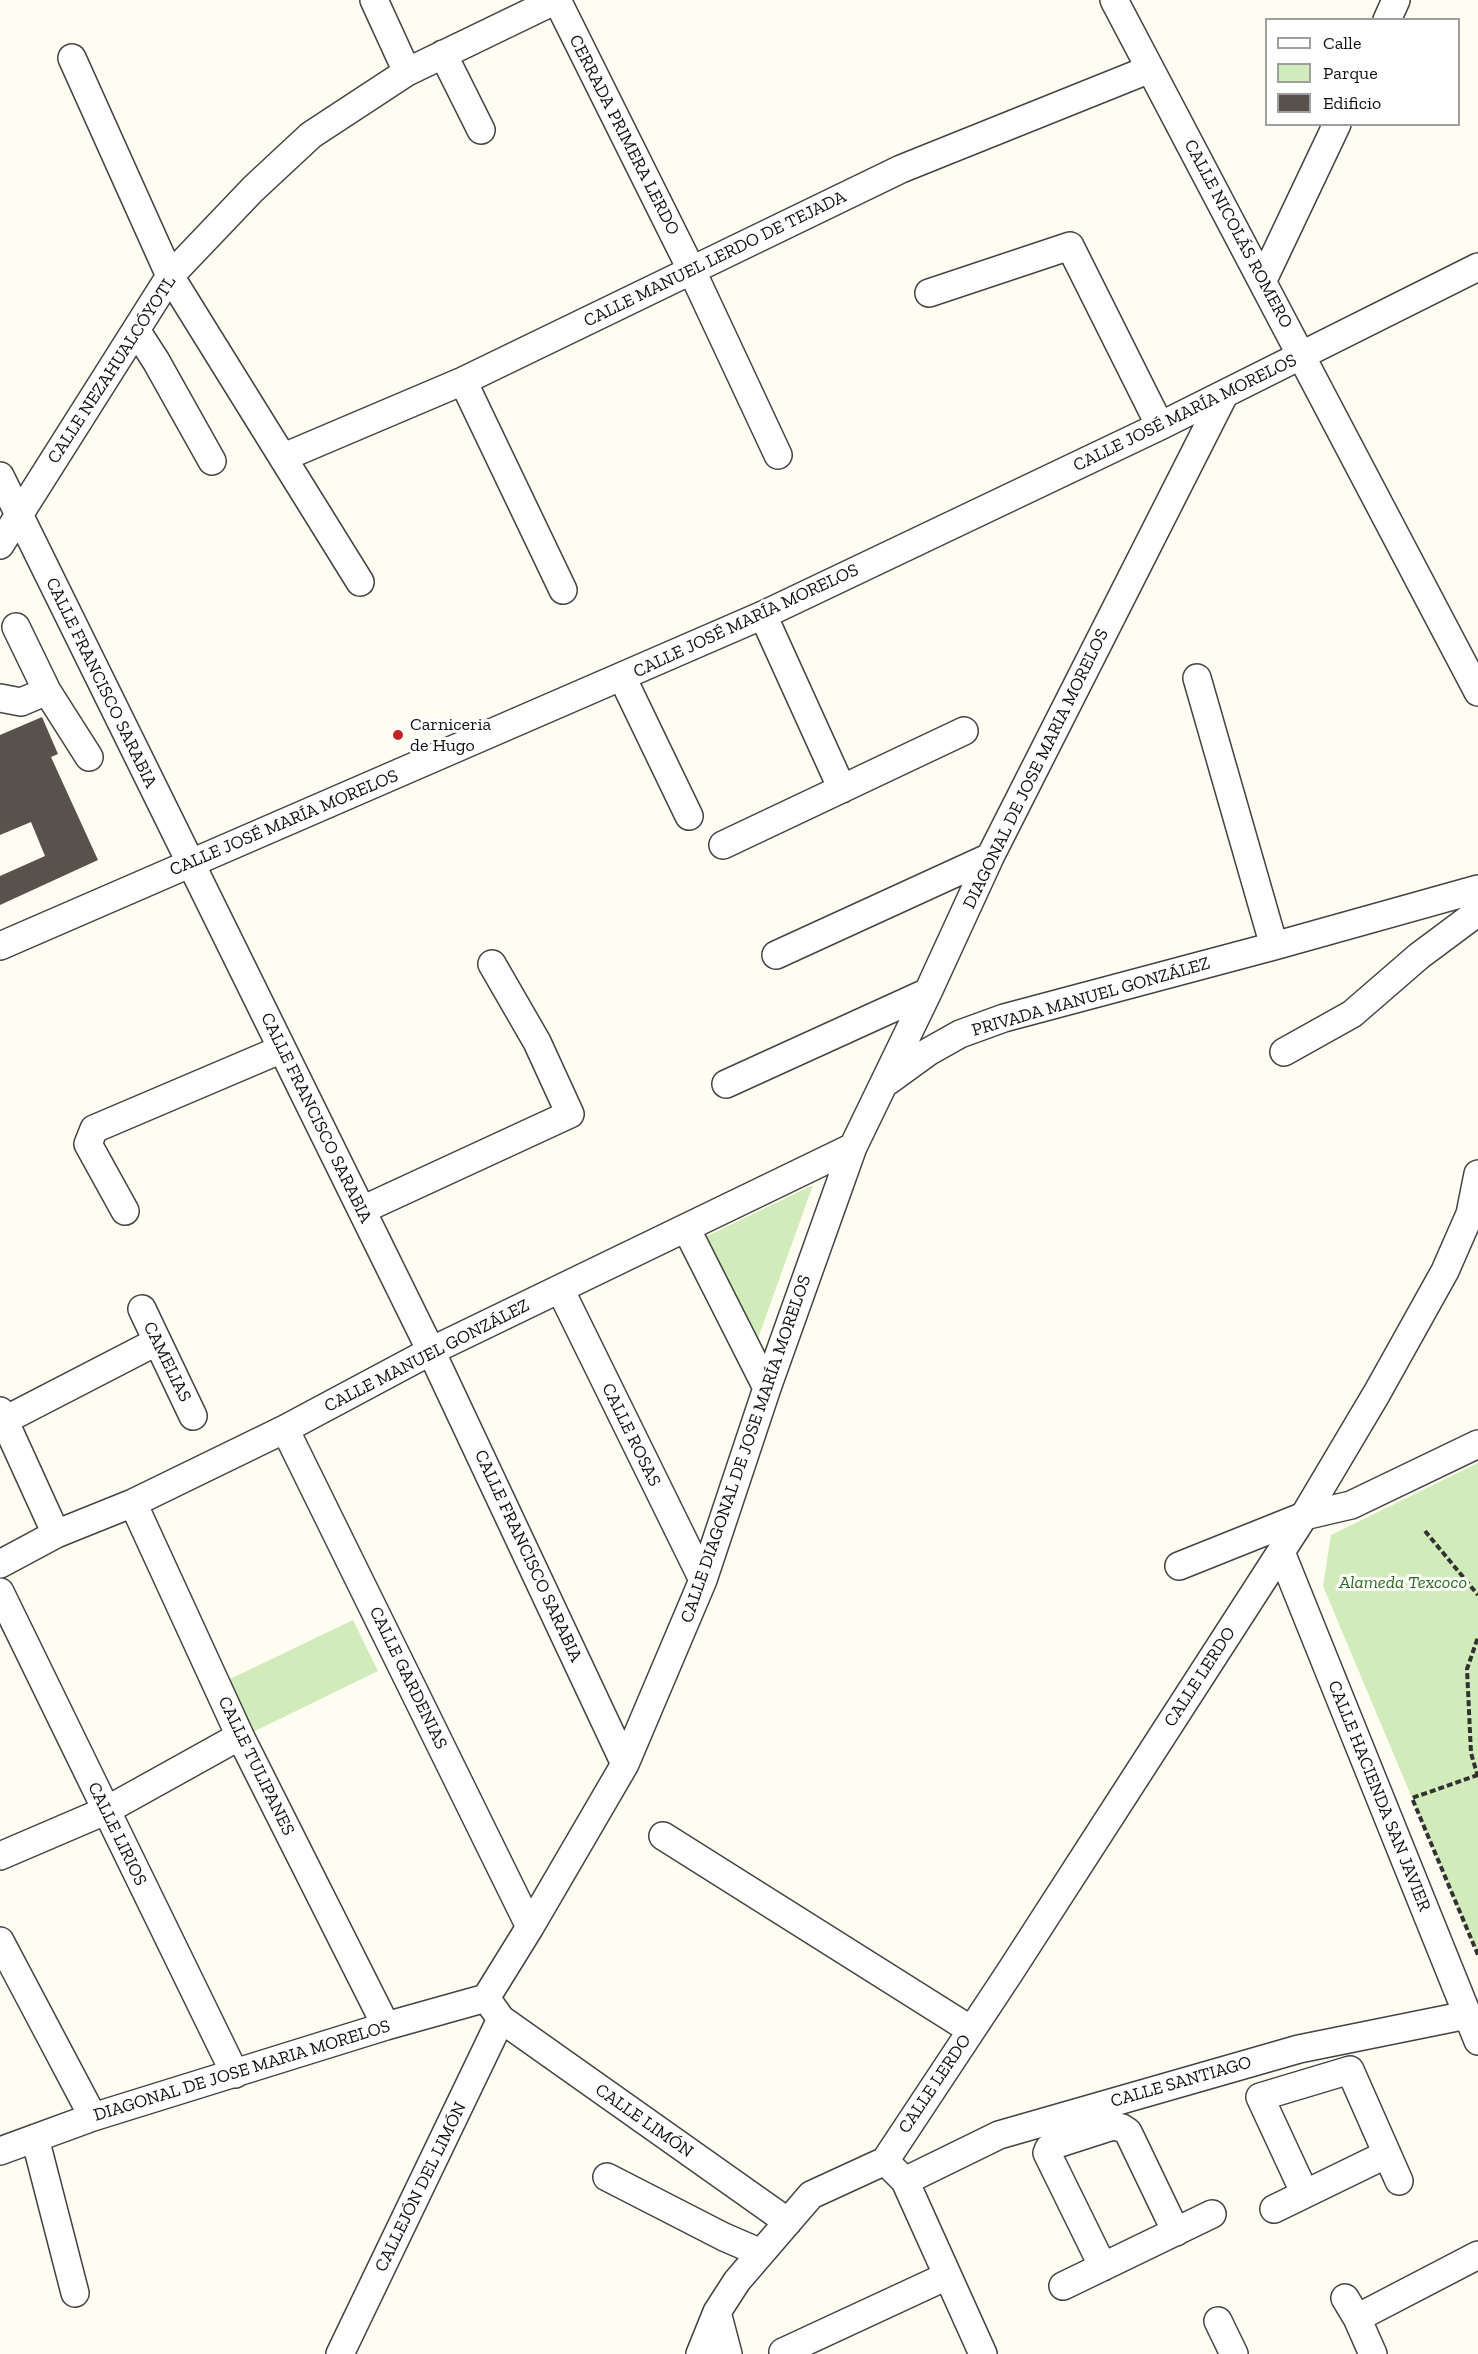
<!DOCTYPE html>
<html>
<head>
<meta charset="utf-8">
<style>
	body { margin:0 }
	#map { position:relative; width:1478px; height:2354px; overflow:hidden; background:#fffdf2; font-family:"Zilla Slab",serif }
	canvas { display:block }
	.legend { position:absolute; left:1265px; top:18px; width:195px; height:108px; box-sizing:border-box; background:#fff; border:2px solid #9f9f9f; margin:0; padding:8px 10px; list-style:none; font-size:18px; color:#101010 }
	.legend li { display:flex; align-items:center; gap:12px; height:30px }
	.legend b { width:30px; border:2px solid #9f9f9f }
</style>
</head>
<body>
<div id="map">
<canvas width="1478" height="2354"></canvas>
<ul class="legend">
<li><b style="height:8px;background:#fff"></b>Calle</li>
<li><b style="height:16px;background:#d2ebba"></b>Parque</li>
<li><b style="height:16px;background:#59514c"></b>Edificio</li>
</ul>
</div>
<script>
const g = document.querySelector('canvas').getContext('2d');
g.lineJoin = 'round';
function paint(path, color) { g.fillStyle = color; g.fill(path, 'evenodd'); }
const shape = rows => new Path2D(rows.map(r => 'M' + r).join(''));
function stroke(path, color, width, dash) { g.strokeStyle = color; g.lineWidth = width; g.lineCap = dash ? 'butt' : 'round'; g.setLineDash(dash || []); g.stroke(path); }
function label(font, color, halo, rows, align = 'center') {
  g.font = font + ' "Zilla Slab",serif'; g.lineWidth = 6; g.setLineDash([]); g.textBaseline = 'middle'; g.strokeStyle = halo; g.fillStyle = color; for (const [text, x, y, turn = 0] of rows) {
    g.save(); g.translate(x, y); g.rotate((+turn || 0) * Math.PI / 180); g.textAlign = isNaN(turn) ? turn : align; if (halo) g.strokeText(text, 0, 0); g.fillText(text, 0, 0); g.restore();
  }
}
paint(shape([
	[813,1185,756,1344,701,1239],
	[1478,1463,1478,1955,1323,1586,1331,1535],
	[353,1620,378,1671,253,1732,228,1680]
]), '#d2ebba');
paint(shape([
	[42,717,58,754,51,757,98,860,0,905,0,876,45,856,31,822,0,835,0,735]
]), '#59514c');
const minor = shape([
	[374,0,407,72],
	[557,0,692,271,778,455],
	[1114,0,1478,692],
	[1387,20,1396,0],
	[443,54,481,130],
	[72,58,170,276,360,582],
	[1263,280,1337,124],
	[929,293,1070,246,1160,426],
	[136,330,156,361,212,461],
	[463,381,563,590],
	[284,457,463,381,901,169,1150,69],
	[0,476,431,1351,625,1764],
	[0,545,170,276,253,189,311,135,407,72,556,0],
	[763,615,842,789],
	[16,627,47,691],
	[622,677,689,816],
	[1197,678,1274,946],
	[0,698,21,702,47,691,89,757],
	[723,845,964,731],
	[0,946,763,615,1160,426,1478,267],
	[776,955,990,857],
	[1284,1052,1352,1014,1419,956,1478,912],
	[888,1081,928,1052,960,1034,1004,1018,1274,946,1478,889],
	[726,1084,928,992],
	[362,1210,570,1114,537,1042,492,964],
	[125,1211,88,1144,94,1129,282,1049],
	[686,1228,767,1388],
	[560,1289,703,1580],
	[142,1309,193,1416],
	[0,1411,56,1534],
	[5,1420,156,1342],
	[285,1429,530,1927],
	[133,1503,240,1736,386,2026],
	[1281,1552,1478,2041],
	[0,1564,56,1534,133,1503,285,1429,431,1351,853,1147],
	[1179,1566,1304,1516,1351,1505,1478,1444],
	[0,1592,235,2074],
	[663,1836,971,2030],
	[0,1856,105,1811,240,1736],
	[0,1941,93,2117],
	[486,1998,530,1927,625,1764,703,1580,767,1388,853,1147,928,992,990,857,1224,395],
	[486,1998,501,2019,788,2222],
	[35,2138,75,2293],
	[0,2151,93,2117,386,2026,486,1998],
	[885,2161,1010,1972,1304,1516,1377,1393,1445,1271,1470,1214,1478,1174],
	[892,2168,905,2181,983,2354],
	[607,2177,724,2237,761,2253],
	[905,2181,999,2135,1299,2049,1467,2015],
	[1305,2194,1260,2097,1350,2070,1399,2181],
	[1274,2209,1387,2154],
	[1103,2267,1047,2153,1049,2148,1054,2145,1113,2126,1122,2128,1128,2132,1176,2232],
	[1063,2286,1212,2214],
	[1345,2298,1357,2318,1373,2354],
	[717,2312,728,2354],
	[1357,2318,1478,2255],
	[1218,2321,1234,2354],
	[783,2352,947,2276],
	[340,2354,501,2019],
	[700,2354,717,2312,737,2281,811,2195,885,2161]
]);
stroke(minor, '#434343', 30);
stroke(shape([
	[1425,1531,1478,1595],
	[1478,1775,1412,1798,1478,1955],
	[1478,1777,1471,1753,1467,1669,1478,1637]
]), '#323232', 4, [6, 3]);
stroke(minor, '#fff', 27);
for (const [x, y, r, color] of [
	[398,735,6,"#c42326"]
]) { const dot = new Path2D(); dot.arc(x, y, r, 0, 2 * Math.PI); g.fillStyle = color; g.fill(dot); stroke(dot, '#fff', 2); }
label('18px', '#101010', '#fff', [
	["CERRADA PRIMERA LERDO",624,135,63],
	["CALLE NICOLÁS ROMERO",1238,234,62],
	["CALLE MANUEL LERDO DE TEJADA",715,259,-26],
	["CALLE NEZAHUALCÓYOTL",112,370,-57],
	["CALLE JOSÉ MARÍA MORELOS",1185,413,-26],
	["CALLE JOSÉ MARÍA MORELOS",746,621,-25],
	["CALLE FRANCISCO SARABIA",101,683,64],
	["DIAGONAL DE JOSE MARIA MORELOS",1036,769,-64],
	["CALLE JOSÉ MARÍA MORELOS",284,823,-23],
	["PRIVADA MANUEL GONZÁLEZ",1091,997,-16],
	["CALLE FRANCISCO SARABIA",316,1118,64],
	["CALLE MANUEL GONZÁLEZ",427,1356,-27],
	["CAMELIAS",167,1362,64],
	["CALLE ROSAS",631,1435,64],
	["CALLE DIAGONAL DE JOSE MARÍA MORELOS",746,1449,-71],
	["CALLE FRANCISCO SARABIA",528,1556,65],
	["CALLE LERDO",1200,1677,-57],
	["CALLE GARDENIAS",408,1678,64],
	["CALLE TULIPANES",256,1766,64],
	["CALLE HACIENDA SAN JAVIER",1379,1796,68],
	["CALLE LIRIOS",117,1834,64],
	["DIAGONAL DE JOSE MARIA MORELOS",242,2071,-17],
	["CALLE SANTIAGO",1181,2082,-16],
	["CALLE LERDO",935,2084,-56],
	["CALLE LIMÓN",644,2121,35],
	["CALLEJÓN DEL LIMÓN",421,2187,-64]
]);
label('18px', '#101010', '#fff', [
	["Carniceria",410,725],
	["de Hugo",410,746]
], 'left');
label('italic 18px', '#2b6a1d', '#fff', [
	["Alameda Texcoco",1403,1583]
]);
</script>
</body>
</html>
